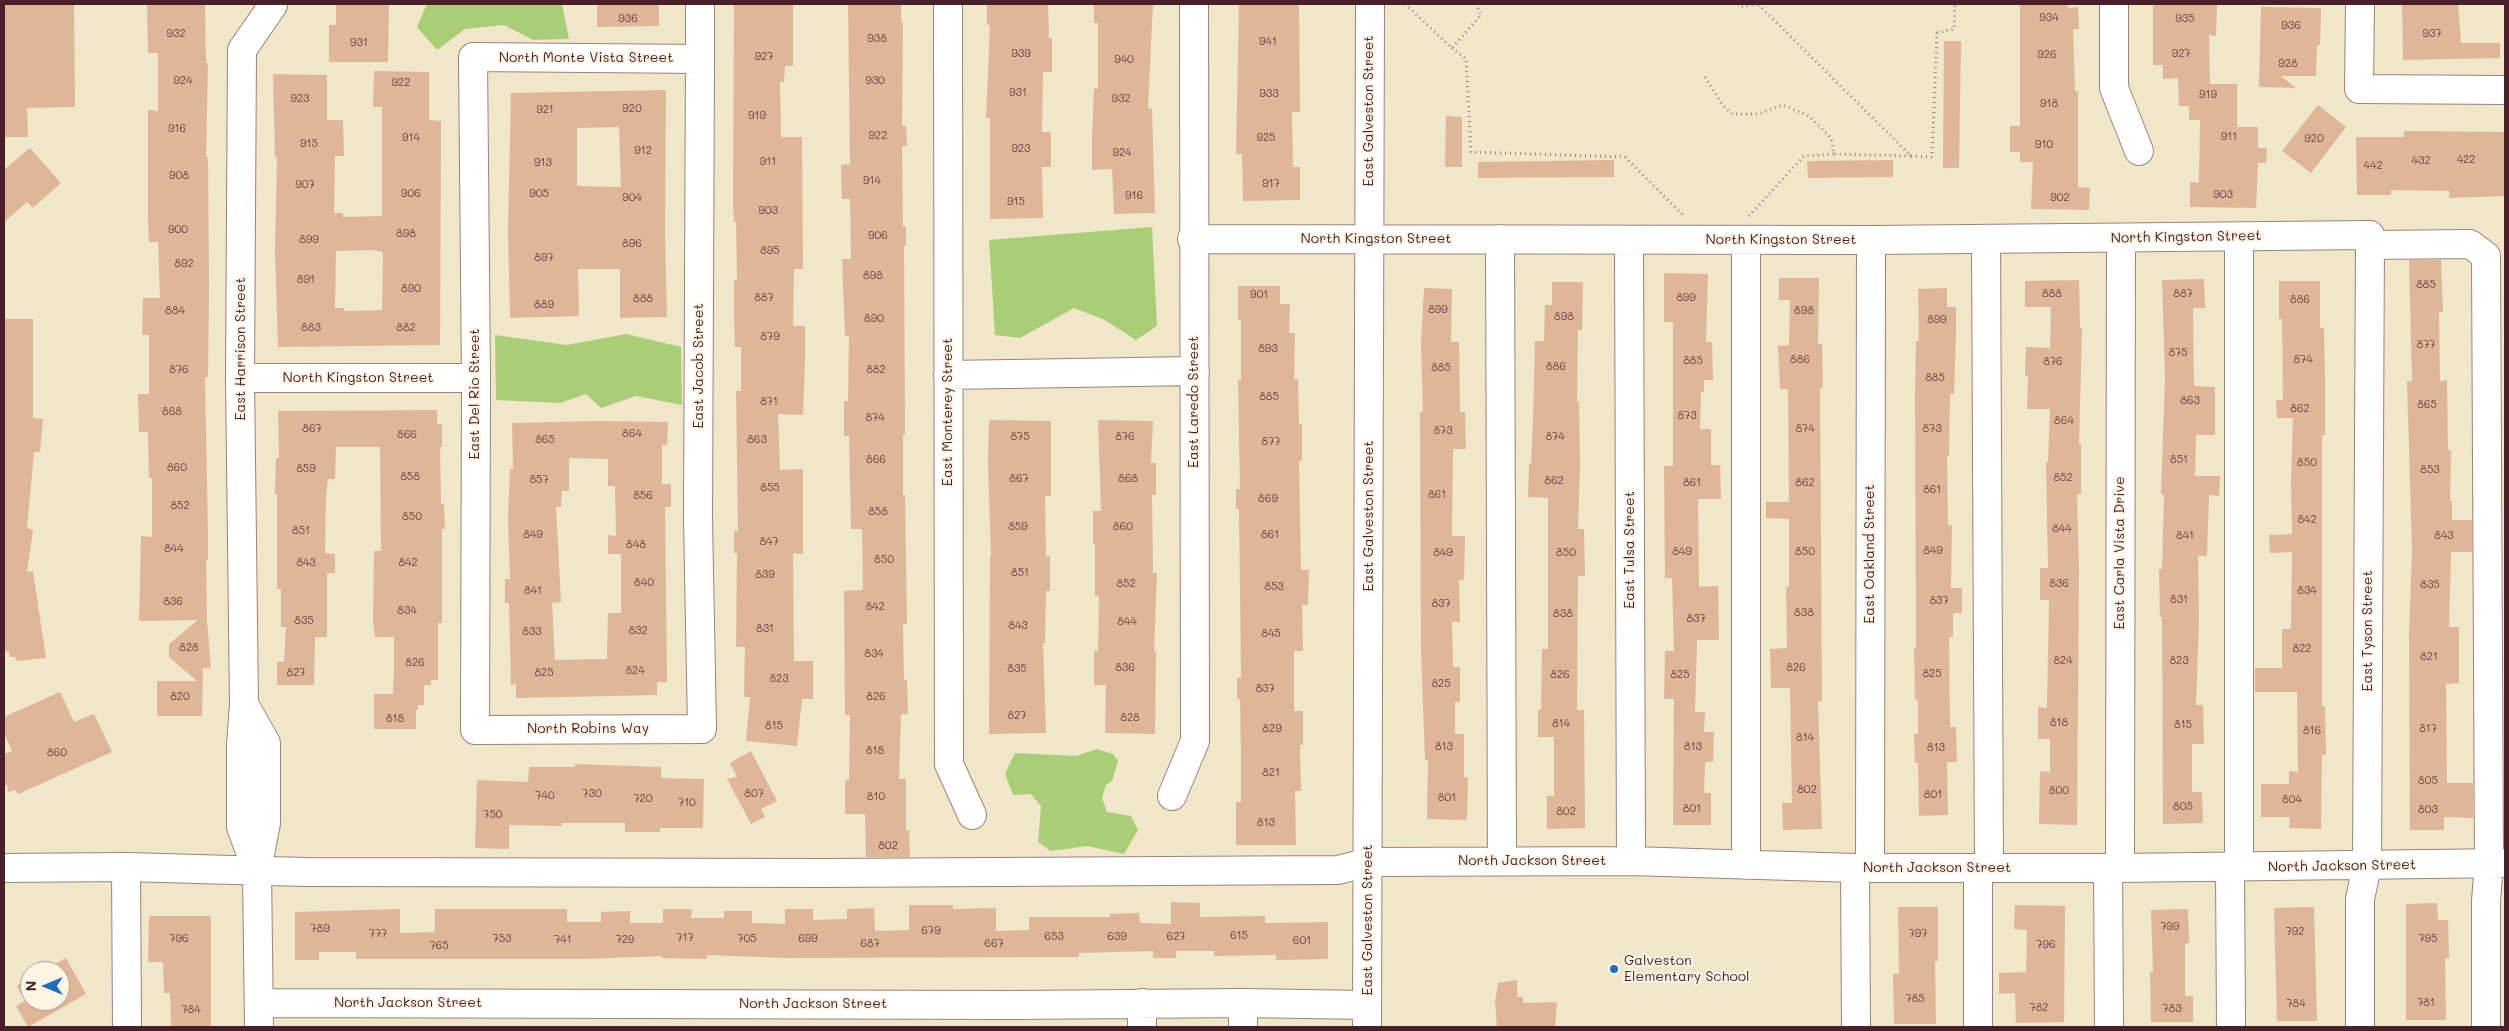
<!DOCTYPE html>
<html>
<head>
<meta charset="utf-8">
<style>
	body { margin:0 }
	#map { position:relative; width:2509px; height:1031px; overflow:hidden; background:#f0e6c9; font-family:Mali,sans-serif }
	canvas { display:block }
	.frame { position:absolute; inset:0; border:5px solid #4a1f2b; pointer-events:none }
	.north { position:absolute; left:20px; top:961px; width:50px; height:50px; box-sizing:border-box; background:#fcf5e5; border:1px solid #b59f9b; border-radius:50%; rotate:270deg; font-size:14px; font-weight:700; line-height:20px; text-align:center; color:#4a1f2b }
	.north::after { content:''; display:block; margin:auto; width:18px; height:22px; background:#1f6fb2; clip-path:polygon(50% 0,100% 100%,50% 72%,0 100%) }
</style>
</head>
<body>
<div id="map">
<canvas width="2509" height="1031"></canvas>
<div class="frame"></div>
<div class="north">N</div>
</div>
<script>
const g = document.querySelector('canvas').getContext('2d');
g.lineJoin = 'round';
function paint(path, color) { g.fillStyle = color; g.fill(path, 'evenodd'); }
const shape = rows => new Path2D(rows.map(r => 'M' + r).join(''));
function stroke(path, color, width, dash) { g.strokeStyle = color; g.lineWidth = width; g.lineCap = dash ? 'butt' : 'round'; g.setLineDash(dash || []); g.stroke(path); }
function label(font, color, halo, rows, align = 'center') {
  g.font = font + ' Mali,sans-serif'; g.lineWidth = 4; g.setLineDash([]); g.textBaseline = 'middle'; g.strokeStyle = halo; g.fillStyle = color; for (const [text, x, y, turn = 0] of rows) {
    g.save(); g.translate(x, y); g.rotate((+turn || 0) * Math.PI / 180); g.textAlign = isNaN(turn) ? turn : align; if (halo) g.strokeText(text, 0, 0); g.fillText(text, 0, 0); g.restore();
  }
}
paint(shape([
	[427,4,562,4,569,39,533,40,504,25,465,29,437,50,417,27],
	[1152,227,1157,326,1136,340,1105,320,1074,308,1020,338,995,335,989,240],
	[626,334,681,347,682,405,636,396,601,408,586,394,560,403,496,400,495,335,567,345],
	[1097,749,1113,754,1118,761,1112,781,1106,785,1102,798,1107,812,1131,816,1138,830,1124,854,1087,846,1051,851,1038,842,1041,806,1031,794,1013,795,1005,774,1015,753,1076,756]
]), '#aace77');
paint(shape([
	[4,4,74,4,75,107,27,108,28,137,4,137],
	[147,4,205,4,206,63,208,63,206,157,208,157,209,288,208,377,205,377,208,537,208,560,206,560,207,620,211,668,203,668,202,716,157,716,157,681,197,681,169,657,169,644,198,620,139,621,141,536,152,537,152,478,149,478,148,432,139,432,138,394,149,394,149,335,142,335,143,298,160,298,158,242,149,242,148,218,148,110,158,111,158,53,148,53],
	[336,4,389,4,388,62,329,62,329,25,336,25],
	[597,4,659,4,659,26,597,27],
	[734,4,793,4,793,66,785,66,784,82,780,82,781,137,802,137,803,269,794,269,793,326,805,326,805,361,803,415,778,414,780,470,803,469,803,554,793,553,794,661,813,661,813,699,802,699,797,746,746,741,750,697,744,697,745,647,736,647,737,553,734,553,734,531,738,531,736,391,741,391,741,347,735,347,734,316,734,280,737,280,736,222,734,222,733,201],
	[848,4,901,4,901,22,903,22,902,126,906,126,907,146,902,146,903,227,906,226,906,246,904,246,905,435,903,435,903,495,905,495,907,624,903,624,904,680,907,680,908,714,901,714,899,779,906,779,906,831,909,830,910,857,866,857,865,814,845,814,845,780,849,780,850,715,845,715,844,591,863,590,862,529,851,529,849,436,844,436,844,401,848,401,849,336,845,336,842,259,851,259,850,199,842,199,841,165,850,164],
	[987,4,1048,4,1049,38,1052,38,1052,72,1043,72,1042,132,1051,132,1051,167,1042,167,1043,218,990,219,990,118,986,118,990,25,987,25],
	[1094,4,1153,4,1148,108,1152,109,1155,213,1114,214,1112,169,1092,170,1092,137,1094,88,1098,89,1098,23,1094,23],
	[1239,4,1299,4,1300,112,1292,112,1293,167,1300,167,1300,200,1243,201,1242,154,1236,154],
	[2020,4,2068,4,2068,8,2078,7,2079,29,2073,29,2075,91,2078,91,2078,187,2090,188,2089,210,2031,209,2033,162,2020,162,2020,152,2010,152,2010,126,2020,126],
	[2153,4,2217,4,2216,36,2209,35,2210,84,2237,84,2237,127,2258,127,2258,148,2267,148,2266,163,2258,163,2256,208,2190,207,2190,182,2199,183,2200,120,2189,120,2189,106,2179,106,2178,78,2163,79,2163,65,2153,65],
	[2402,4,2458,4,2461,43,2500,43,2500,58,2403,60],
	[2261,7,2321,8,2320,45,2317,45,2316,76,2281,76,2296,88,2259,87],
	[1944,41,1961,41,1959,168,1943,168],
	[374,71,429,72,429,120,441,121,440,345,278,347,275,251,277,157,275,157,273,74,327,75,327,120,343,120,344,156,335,156,334,213,343,213,343,217,382,216,382,107,373,107],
	[373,250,383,252,382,310,344,311,344,308,335,308,336,251],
	[666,90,665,233,667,317,620,318,620,269,578,269,579,316,510,318,508,232,511,93],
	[619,127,621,187,577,186,577,128],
	[2318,105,2346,127,2311,173,2282,151],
	[1446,116,1462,117,1462,167,1445,167],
	[2404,131,2505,132,2505,196,2449,198,2449,191,2391,190,2391,195,2357,195,2356,137,2404,137],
	[30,148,61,183,33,208,27,202,4,222,4,170],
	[1614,160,1614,177,1478,178,1478,162],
	[1893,160,1893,177,1808,178,1807,161],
	[2409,260,2441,260,2443,312,2439,312,2440,381,2447,380,2448,450,2451,450,2450,501,2452,501,2452,520,2472,520,2472,552,2451,552,2449,627,2459,627,2459,683,2446,684,2447,783,2473,783,2473,818,2444,817,2444,830,2410,830,2409,633,2412,549,2407,381,2412,381],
	[1664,273,1708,274,1706,342,1712,342,1713,380,1704,380,1704,392,1701,392,1700,429,1711,429,1711,465,1720,465,1721,499,1698,499,1699,587,1718,586,1719,640,1697,640,1695,712,1705,712,1704,732,1714,732,1713,762,1705,762,1704,793,1711,793,1711,825,1673,825,1674,699,1664,699,1665,651,1674,651,1672,578,1665,578,1664,466,1673,466,1673,322,1664,322],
	[1779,278,1819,278,1818,344,1822,344,1823,388,1820,388,1822,701,1818,701,1822,829,1783,830,1782,803,1792,803,1790,688,1771,688,1770,649,1787,648,1786,587,1789,587,1789,519,1766,518,1766,502,1789,502,1788,389,1780,389,1778,346,1789,345,1790,300,1779,300],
	[2204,279,2205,308,2193,308,2194,386,2215,387,2215,435,2196,435,2195,476,2220,476,2219,496,2209,495,2207,556,2198,556,2199,617,2196,705,2203,705,2204,744,2192,744,2192,792,2202,792,2203,823,2163,824,2162,617,2160,617,2159,569,2162,569,2164,495,2161,494,2165,378,2162,280],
	[2079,280,2080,328,2082,328,2079,444,2081,444,2081,494,2077,494,2079,569,2077,825,2039,824,2040,771,2050,772,2050,739,2038,739,2038,707,2047,708,2049,600,2040,600,2040,568,2048,568,2046,462,2048,462,2050,409,2027,409,2028,376,2025,376,2026,347,2050,348,2051,307,2025,307,2025,281],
	[2279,281,2320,281,2320,328,2324,328,2325,377,2325,435,2322,435,2322,706,2325,706,2326,755,2322,755,2321,829,2289,828,2290,817,2261,817,2261,784,2289,784,2289,771,2298,772,2297,692,2255,692,2255,668,2282,668,2282,629,2291,629,2292,552,2270,553,2269,535,2292,534,2291,481,2293,418,2277,418,2276,400,2283,400,2282,319,2279,319],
	[1552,282,1583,282,1582,330,1578,330,1577,402,1579,402,1580,465,1578,529,1584,529,1585,576,1578,576,1577,710,1584,710,1585,828,1547,829,1547,796,1554,796,1554,737,1538,737,1538,710,1541,710,1542,649,1548,649,1548,498,1528,497,1529,464,1531,464,1533,419,1535,341,1544,341,1545,305,1552,305],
	[1238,286,1280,286,1280,304,1290,304,1289,333,1295,333,1294,379,1298,379,1299,424,1302,424,1302,461,1299,461,1301,570,1309,570,1308,605,1302,605,1303,651,1294,651,1294,711,1303,711,1303,745,1300,745,1301,791,1295,791,1296,845,1236,845,1236,802,1241,802,1241,756,1240,699,1237,699,1237,678,1241,678,1239,509,1236,509,1236,489,1240,489,1238,380,1241,380,1241,320,1238,320],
	[1424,288,1452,289,1451,342,1459,342,1460,412,1465,412,1466,449,1453,449,1452,536,1465,536,1464,580,1459,580,1460,622,1452,622,1453,667,1460,667,1460,702,1455,702,1455,734,1464,734,1464,777,1468,778,1467,820,1427,819,1428,760,1425,760,1421,649,1420,412,1423,412,1421,343],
	[1947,288,1947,307,1956,307,1956,333,1954,394,1950,394,1949,456,1947,456,1948,525,1952,525,1951,588,1962,588,1962,613,1953,613,1953,637,1949,637,1950,727,1956,727,1957,762,1947,762,1948,815,1919,816,1918,763,1915,763,1914,734,1918,734,1918,700,1915,700,1914,648,1916,648,1915,393,1916,341,1919,341,1918,289],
	[4,319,33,319,33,418,43,419,40,452,34,452,27,528,33,530,27,572,33,571,46,658,17,661,15,657,10,657,9,652,4,651],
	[437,410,437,424,442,424,442,447,440,447,441,504,444,504,445,529,442,529,442,623,438,623,438,680,431,680,431,685,424,685,424,705,418,705,418,710,416,710,416,729,374,729,374,694,393,694,394,671,394,637,375,637,373,622,374,551,381,551,380,447,336,447,335,479,328,479,326,496,325,553,335,554,335,573,327,573,327,637,315,637,314,685,277,685,277,662,284,662,286,627,281,627,281,589,277,589,277,494,275,494,276,458,279,458,278,411],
	[989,420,1051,421,1051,496,1045,496,1046,556,1050,556,1050,591,1046,591,1045,643,1043,643,1046,733,989,734,990,556,991,556,988,462],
	[1098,420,1153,421,1151,463,1156,463,1156,495,1152,495,1153,573,1157,573,1154,651,1156,651,1155,734,1105,733,1106,685,1094,685,1094,651,1098,651,1099,596,1095,596,1095,544,1093,544,1093,511,1101,511],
	[595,421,668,422,667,445,662,445,662,484,671,484,671,507,665,507,667,682,657,682,657,695,516,698,516,684,511,685,509,603,505,603,505,579,510,579,508,518,510,469,513,469,512,423],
	[569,458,608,459,608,486,615,486,616,536,608,535,608,554,621,554,621,613,608,613,607,659,555,660,552,603,561,602,556,507,561,507,562,491,569,491],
	[60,692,74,722,94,714,112,752,18,794,15,790,8,792,7,785,4,786,4,754,12,751,4,733,4,717],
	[751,751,777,801,761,809,765,817,751,824,727,779,737,777,730,763],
	[575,764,661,767,661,778,704,779,703,828,660,828,660,832,625,832,625,823,562,823,562,826,509,825,509,849,475,848,477,780,528,782,529,767,575,767],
	[1171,902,1200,903,1200,917,1265,916,1265,923,1328,922,1328,959,1276,960,1276,955,1214,956,1214,951,1176,951,1176,958,1153,958,1153,951,1079,953,1079,957,786,958,707,955,707,959,662,958,662,956,586,959,356,959,356,952,319,952,319,960,295,960,295,912,400,909,400,933,435,932,435,909,567,909,567,922,601,922,601,912,630,911,630,923,663,923,663,909,692,909,691,918,724,918,724,911,752,911,752,923,785,924,785,909,813,909,813,920,847,919,847,909,874,908,875,931,909,930,909,905,953,905,953,909,996,908,996,931,1029,930,1029,917,1110,917,1110,914,1139,913,1140,923,1171,924],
	[2437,903,2438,920,2448,920,2449,958,2445,958,2446,1020,2406,1020,2406,904],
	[2015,905,2065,906,2064,1022,2016,1023,2015,993,1999,994,1999,973,2026,972,2027,930,2014,929],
	[1898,907,1938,907,1938,961,1935,961,1936,1024,1894,1024,1893,974,1899,974],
	[2314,907,2317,1021,2277,1021,2274,908],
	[2188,909,2189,943,2185,944,2185,996,2193,996,2193,1022,2151,1022,2150,972,2153,972,2151,910],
	[149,916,211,916,211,1027,171,1027,170,993,164,993,163,962,148,962],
	[66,958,86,994,28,1027,16,1006,25,1001,17,986,30,978,30,1001,60,1001,60,971,43,971],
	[1517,980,1517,997,1523,997,1523,1003,1557,1002,1555,1027,1497,1027,1495,1001,1498,983]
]), '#dfb698');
const minor = shape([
	[700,4,700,59,698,518,702,729,475,730,476,378,473,57,700,59],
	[948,4,949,764,972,815],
	[2114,4,2114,88,2139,151],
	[2360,4,2359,89,2505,90],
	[1192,239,1871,240,2370,235,2367,866,2360,899,2360,1027],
	[1500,239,1502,861],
	[1986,239,1989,868],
	[1629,240,1631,861],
	[1746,240,1746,865],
	[2370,245,2470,244,2486,256,2489,863,2486,901,2486,1027],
	[948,375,1195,371],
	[240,378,476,378],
	[244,704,266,743,266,823,257,870,259,1027],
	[1172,796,1195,741,1194,4],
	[126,867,127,1027],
	[2230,867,2231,1027],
	[2239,867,2239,237],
	[4,868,126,867,305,872,823,873,1338,870,1369,862,1631,861,1855,868,2120,868,2505,863],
	[1855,868,1856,1027],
	[1870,868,1871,240],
	[1978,868,1978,1027],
	[2108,868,2109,1027],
	[2120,868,2121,238],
	[257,870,241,827,241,745,244,704,240,378,242,50,273,5],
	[259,1003,1015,1005,1243,1003,1367,1005],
	[1142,1003,1142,1027],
	[1243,1003,1243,1027],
	[1367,1027,1370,4]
]);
stroke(minor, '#9d827a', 30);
stroke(shape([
	[1405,4,1452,48,1481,15,1476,4],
	[1738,4,1741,7,1754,4],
	[1452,48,1466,59,1471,152,1625,157,1683,215],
	[1705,77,1722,104,1732,114,1758,114,1783,105,1809,116,1831,138,1834,154,1911,156,1758,4],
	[1911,156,1932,157,1937,33,1954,29,1955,4],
	[1749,216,1804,156,1834,154]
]), '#9d827a', 3, [1, 4]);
stroke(minor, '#fff', 28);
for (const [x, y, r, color] of [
	[1614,969,5,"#1f6fb2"]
]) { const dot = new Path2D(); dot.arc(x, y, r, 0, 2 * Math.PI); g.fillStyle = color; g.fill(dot); stroke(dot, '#fcf5e5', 2); }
label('11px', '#6f4546', null, [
	["934",2049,18],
	["936",628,19],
	["935",2185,19],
	["936",2291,26],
	["932",176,34],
	["937",2432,34],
	["938",877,39],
	["941",1268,42],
	["931",359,43],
	["939",1021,54],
	["927",2181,54],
	["926",2047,55],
	["927",764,57],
	["940",1124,60],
	["928",2288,64],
	["924",183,81],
	["930",875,81],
	["922",401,83],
	["931",1018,93],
	["933",1269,94],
	["919",2208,95],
	["923",300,99],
	["932",1121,99],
	["918",2049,104],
	["920",632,109],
	["921",545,110],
	["919",757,116],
	["916",177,129],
	["922",878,136],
	["911",2229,137],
	["914",411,138],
	["925",1266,138],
	["920",2314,139],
	["915",309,144],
	["910",2044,145],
	["923",1021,149],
	["912",643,151],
	["924",1122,153],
	["422",2466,160],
	["432",2421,161],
	["911",768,162],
	["913",543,163],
	["442",2373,166],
	["908",179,176],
	["914",872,181],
	["917",1271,184],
	["907",305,185],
	["906",411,194],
	["905",539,194],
	["903",2223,195],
	["916",1134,196],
	["904",632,198],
	["902",2060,198],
	["915",1016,202],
	["903",768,211],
	["900",178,230],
	["898",406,234],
	["906",878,236],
	["899",309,240],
	["896",632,244],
	["895",770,251],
	["897",544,258],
	["892",184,264],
	["898",873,276],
	["891",306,280],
	["885",2426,285],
	["890",411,289],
	["888",2052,294],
	["887",2183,294],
	["901",1259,295],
	["887",764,298],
	["899",1686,298],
	["888",643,299],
	["886",2300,300],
	["889",544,305],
	["899",1438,310],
	["884",175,311],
	["898",1804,311],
	["898",1564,317],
	["890",874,319],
	["899",1937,320],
	["883",311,328],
	["882",406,328],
	["879",770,337],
	["877",2426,345],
	["893",1268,349],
	["875",2178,353],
	["886",1800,360],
	["874",2303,360],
	["885",1693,361],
	["876",2053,362],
	["886",1556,367],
	["885",1441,368],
	["876",179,370],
	["882",876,370],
	["885",1935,378],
	["885",1269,397],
	["863",2190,401],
	["871",769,402],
	["865",2427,405],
	["862",2300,409],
	["868",172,412],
	["873",1687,416],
	["874",875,418],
	["864",2064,421],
	["867",312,429],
	["874",1805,429],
	["873",1932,429],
	["873",1443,431],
	["864",632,434],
	["866",407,435],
	["875",1020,437],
	["876",1125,437],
	["874",1555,437],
	["865",545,440],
	["863",757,440],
	["877",1271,442],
	["866",876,460],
	["851",2179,460],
	["850",2307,463],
	["860",177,468],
	["859",306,469],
	["853",2430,470],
	["858",410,477],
	["852",2063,478],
	["867",1019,479],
	["868",1128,479],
	["857",539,480],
	["862",1554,481],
	["861",1692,483],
	["862",1805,483],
	["855",770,488],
	["861",1932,490],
	["861",1437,495],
	["856",643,496],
	["869",1268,499],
	["852",180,506],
	["858",878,512],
	["850",412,517],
	["842",2307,520],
	["859",1018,527],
	["860",1123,527],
	["844",2062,529],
	["851",301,531],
	["849",533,535],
	["861",1270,535],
	["841",2185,536],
	["843",2444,536],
	["847",769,542],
	["848",636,545],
	["844",174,549],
	["849",1933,551],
	["849",1682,552],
	["850",1805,552],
	["849",1443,553],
	["850",1566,553],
	["850",884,560],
	["843",306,563],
	["842",408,563],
	["851",1020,573],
	["839",765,575],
	["840",644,583],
	["852",1126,584],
	["836",2059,584],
	["835",2430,585],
	["853",1274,587],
	["841",533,591],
	["834",2307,591],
	["831",2179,600],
	["837",1939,601],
	["836",173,602],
	["837",1441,604],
	["842",875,607],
	["834",407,611],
	["838",1804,613],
	["838",1563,614],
	["837",1696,619],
	["835",304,621],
	["844",1127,622],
	["843",1018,626],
	["831",765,629],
	["832",638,631],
	["833",532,632],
	["845",1271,634],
	["828",189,648],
	["822",2302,649],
	["834",874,654],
	["821",2429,657],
	["824",2063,661],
	["823",2179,661],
	["826",415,663],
	["836",1125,668],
	["826",1796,668],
	["835",1017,669],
	["824",635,671],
	["827",296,673],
	["825",544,673],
	["825",1932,674],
	["826",1560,675],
	["825",1680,675],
	["823",779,679],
	["825",1441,684],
	["837",1265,689],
	["820",180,697],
	["826",876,697],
	["827",1017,716],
	["828",1130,718],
	["818",395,719],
	["818",2059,723],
	["814",1561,724],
	["815",2183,725],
	["815",774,726],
	["829",1272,729],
	["817",2428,729],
	["816",2312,731],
	["814",1805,738],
	["813",1444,747],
	["813",1693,747],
	["813",1936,748],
	["818",875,751],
	["860",57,753],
	["821",1271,773],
	["805",2428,781],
	["802",1807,790],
	["800",2059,791],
	["730",592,794],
	["807",754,794],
	["801",1933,795],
	["740",545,796],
	["810",876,797],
	["801",1447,798],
	["720",643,799],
	["804",2292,800],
	["710",687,803],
	["805",2183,807],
	["801",1692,809],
	["803",2428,810],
	["802",1566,812],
	["750",493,815],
	["813",1266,823],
	["802",888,846],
	["799",2170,927],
	["789",320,929],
	["679",931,931],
	["792",2295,932],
	["777",378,934],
	["797",1918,934],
	["615",1239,936],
	["653",1054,937],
	["639",1117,937],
	["627",1176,937],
	["717",685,938],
	["796",179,939],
	["753",502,939],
	["705",747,939],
	["699",808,939],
	["795",2428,939],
	["741",563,940],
	["729",625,940],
	["601",1302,941],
	["687",870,944],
	["667",994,944],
	["796",2046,945],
	["765",439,946],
	["785",1915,999],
	["781",2426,1003],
	["784",2296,1004],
	["782",2039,1008],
	["783",2172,1009],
	["784",191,1010]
]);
label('14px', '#4a1f2b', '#fcf5e5', [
	["North Monte Vista Street",586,58],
	["East Galveston Street",1369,111,-90],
	["North Kingston Street",2186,237,-1],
	["North Kingston Street",1376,239],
	["North Kingston Street",1781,240],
	["East Harrison Street",241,349,-90],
	["East Jacob Street",699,366,-90],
	["North Kingston Street",358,378],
	["East Del Rio Street",475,394,-90],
	["East Laredo Street",1194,402,-90],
	["East Monterey Street",948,412,-90],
	["East Galveston Street",1369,516,-90],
	["East Tulsa Street",1630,550,-90],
	["East Carla Vista Drive",2120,553,-90],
	["East Oakland Street",1870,554,-90],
	["East Tyson Street",2368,631,-90],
	["North Robins Way",588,729],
	["North Jackson Street",1532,861],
	["North Jackson Street",2342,866,-1],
	["North Jackson Street",1937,868],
	["East Galveston Street",1368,920,-90],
	["North Jackson Street",408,1003],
	["North Jackson Street",813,1004]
]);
label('14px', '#4a1f2b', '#fcf5e5', [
	["Galveston",1624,961],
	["Elementary School",1624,977]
], 'left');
</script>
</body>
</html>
